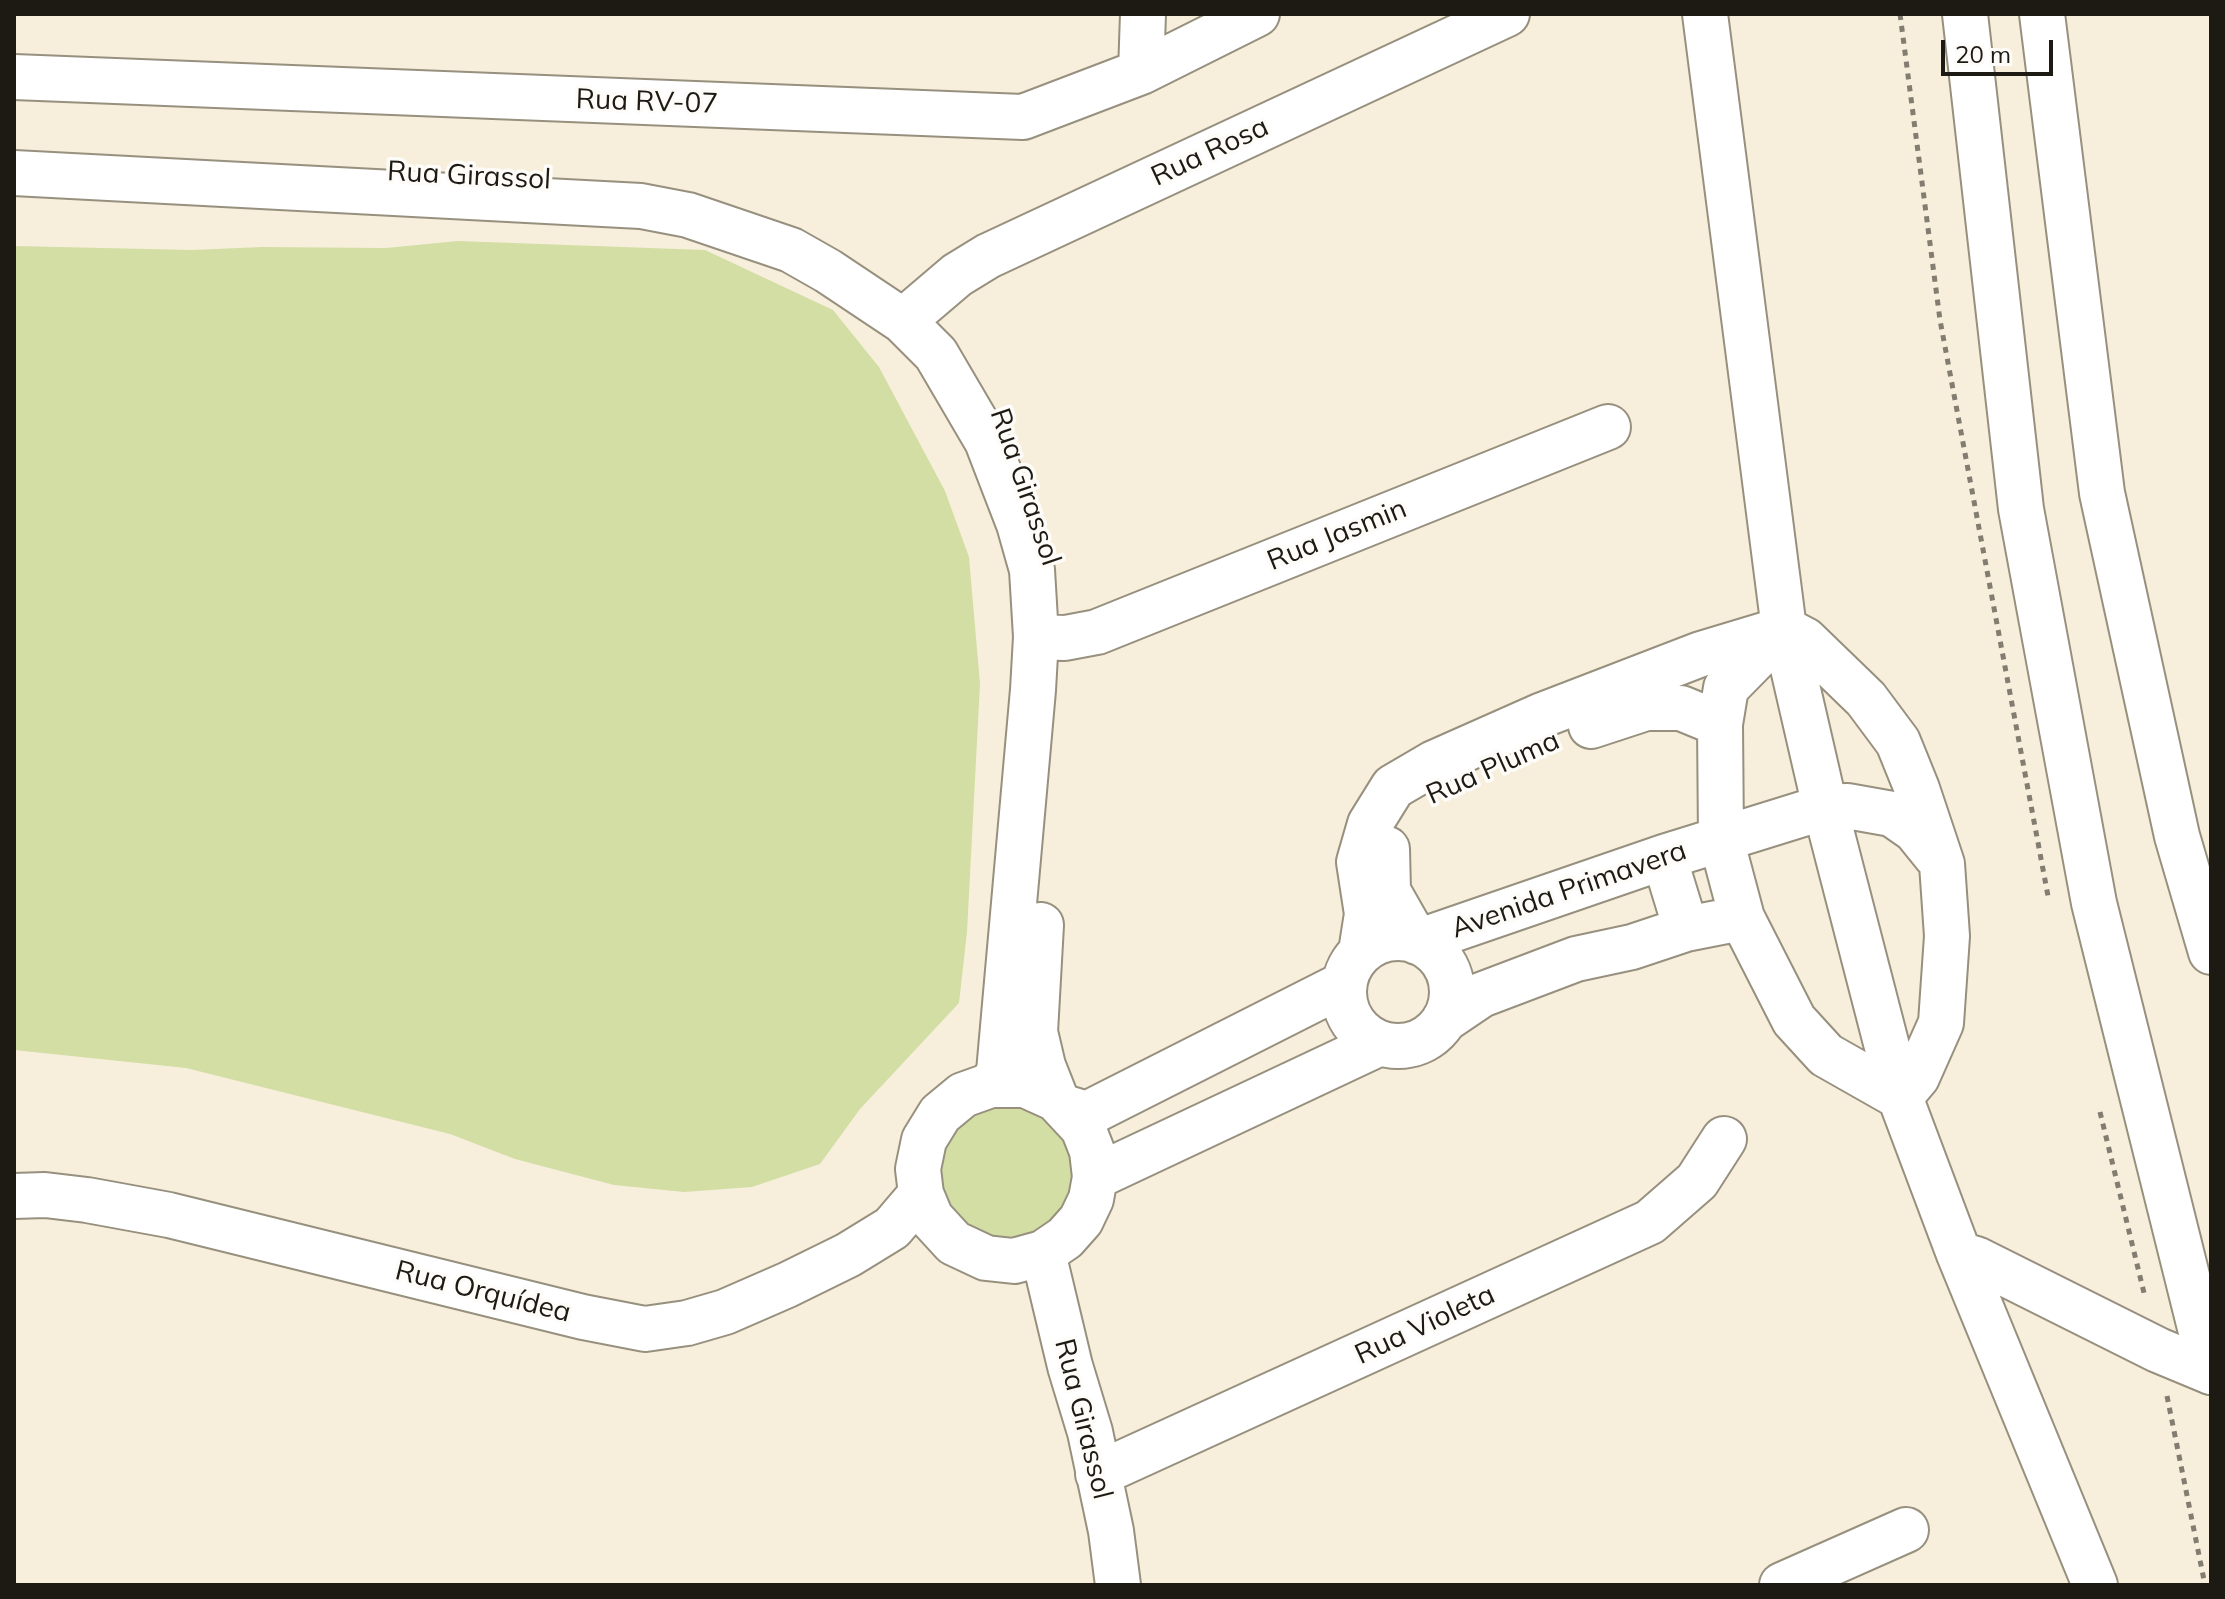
<!DOCTYPE html>
<html>
<head>
<meta charset="utf-8">
<style>
	body { margin:0 }
	#map { position:relative; width:2225px; height:1599px; overflow:hidden; background:#f7efdc; font-family:Mulish,sans-serif }
	canvas { display:block }
	.frame { position:absolute; inset:0; border:16px solid #1d1a13; pointer-events:none }
	.scale { position:absolute; left:1941px; top:40px; width:112px; height:36px; box-sizing:border-box; border:4px solid #1d1a13; border-top:0; padding-left:10px; font-size:24px; line-height:28px; white-space:nowrap; color:#1d1a13; -webkit-text-stroke:6px #fefcf9; paint-order:stroke }
</style>
</head>
<body>
<div id="map">
<canvas width="2225" height="1599"></canvas>
<div class="frame"></div>
<div class="scale">20 m</div>
</div>
<script>
const g = document.querySelector('canvas').getContext('2d');
g.lineJoin = 'round';
function paint(path, color) { g.fillStyle = color; g.fill(path, 'evenodd'); }
const shape = rows => new Path2D(rows.map(r => 'M' + r).join(''));
function stroke(path, color, width, dash) { g.strokeStyle = color; g.lineWidth = width; g.lineCap = dash ? 'butt' : 'round'; g.setLineDash(dash || []); g.stroke(path); }
function label(font, color, halo, rows, align = 'center') {
  g.font = font + ' Mulish,sans-serif'; g.lineWidth = 7; g.setLineDash([]); g.textBaseline = 'middle'; g.strokeStyle = halo; g.fillStyle = color; for (const [text, x, y, turn = 0] of rows) {
    g.save(); g.translate(x, y); g.rotate((+turn || 0) * Math.PI / 180); g.textAlign = isNaN(turn) ? turn : align; if (halo) g.strokeText(text, 0, 0); g.fillText(text, 0, 0); g.restore();
  }
}
paint(shape([
	[458,241,705,250,833,310,879,367,945,491,969,557,980,684,967,932,959,1003,860,1109,820,1164,752,1187,684,1192,614,1185,515,1159,450,1134,186,1068,14,1050,14,246,192,250,262,247,386,248],
	'938 1172a69 69 0 1 1 138 0a69 69 0 1 1-138 0Z'
]), '#d3dea5');
const minor = shape([
	[1705,14,1784,629,1825,807,1900,1097,1959,1254,2095,1585],
	[1141,72,1143,14],
	[14,77,1023,117,1141,72,1257,14],
	[14,173,641,206,688,215,791,250,828,271,903,321,936,354,987,441,1019,524,1032,570,1036,637,1033,690,999,1072,991,1085,963,1095,940,1114,924,1140,918,1169,921,1194,931,1218,954,1243,986,1258,1014,1261,1043,1253,1065,1238,1081,1220,1091,1199,1095,1177,1092,1151,1083,1128,1056,1099,1025,1085,991,1085],
	[903,321,957,275,988,256,1507,14],
	[1036,637,1065,638,1097,632,1608,427],
	[1591,726,1646,708,1681,708,1720,724],
	[1387,849,1388,891,1417,942,1664,857,1825,807,1847,806,1892,814,1915,830,1936,856],
	[1664,857,1686,929],
	[1041,925,1035,1032,1043,1066,1056,1099],
	'1344 992a54 54 0 1 1 108 0a54 54 0 1 1-108 0Z',
	[1361,952,1367,914,1359,862,1370,824,1393,787,1434,763,1540,716,1701,654,1784,629,1805,640,1866,699,1898,742,1917,789,1942,864,1947,936,1941,1023,1917,1077,1900,1097,1826,1055,1794,1020,1742,918,1721,839,1720,724,1726,688,1784,629],
	[1444,1020,1481,995,1576,959,1632,947,1686,929,1742,918],
	[1067,1108,1087,1114,1344,984],
	[1095,1177,1380,1043],
	[14,1196,45,1195,87,1200,169,1215,583,1317,645,1329,687,1323,725,1312,787,1285,848,1255,892,1228,921,1194],
	[1043,1253,1070,1366,1090,1432,1111,1531,1118,1585],
	[1959,1254,1976,1259,2158,1350,2211,1372],
	[1098,1474,1650,1222,1697,1181,1724,1139],
	[1782,1585,1906,1530]
]);
const major = shape([
	[1965,14,2021,509,2094,903,2211,1372],
	[2042,14,2102,493,2177,836,2211,952]
]);
stroke(minor, '#97907e', 48);
stroke(major, '#97907e', 48);
stroke(shape([
	[1900,14,1940,320,2048,896],
	[2100,1112,2145,1297],
	[2167,1396,2205,1585]
]), '#827d70', 5, [6, 6]);
stroke(minor, '#fff', 44);
stroke(major, '#fff', 44);
label('28px', '#1d1a13', '#fefcf9', [
	["Rua RV-07",647,102,2],
	["Rua Rosa",1210,152,-25],
	["Rua Girassol",469,176,3],
	["Rua Girassol",1025,487,71],
	["Rua Jasmin",1337,535,-22],
	["Rua Pluma",1493,768,-24],
	["Avenida Primavera",1569,890,-19],
	["Rua Orquídea",483,1292,14],
	["Rua Violeta",1425,1325,-25],
	["Rua Girassol",1083,1419,76]
]);
</script>
</body>
</html>
